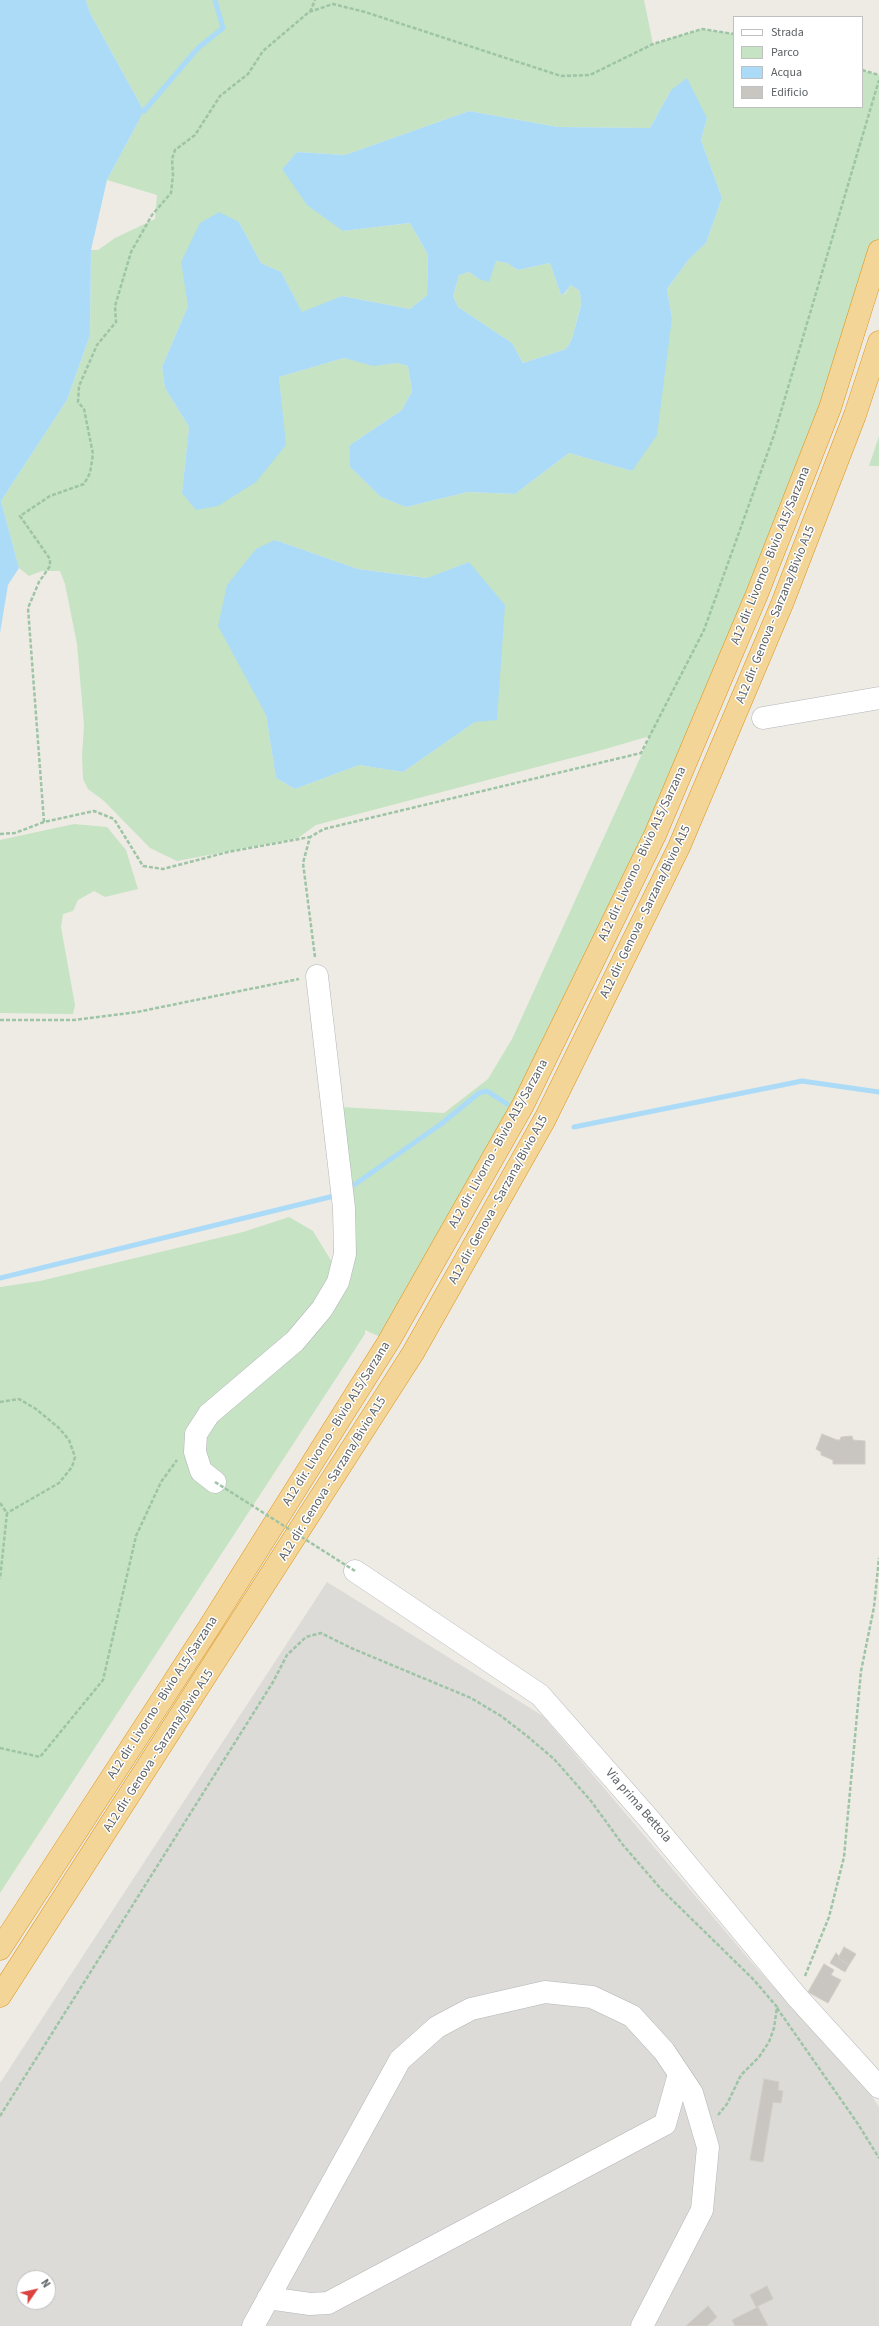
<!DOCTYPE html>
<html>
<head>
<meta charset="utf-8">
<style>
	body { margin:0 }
	#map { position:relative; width:879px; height:2326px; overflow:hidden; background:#eeebe5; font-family:"Source Sans 3",sans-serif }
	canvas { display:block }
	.legend { position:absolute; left:733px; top:16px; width:130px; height:92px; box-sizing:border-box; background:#fff; border:1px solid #bec0c1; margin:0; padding:5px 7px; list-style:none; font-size:12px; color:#5d6164 }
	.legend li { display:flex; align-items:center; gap:8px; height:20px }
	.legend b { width:20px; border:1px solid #bec0c1 }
	.north { position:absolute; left:16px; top:2270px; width:40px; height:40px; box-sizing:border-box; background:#fff; border:1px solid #bec0c1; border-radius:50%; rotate:56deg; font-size:11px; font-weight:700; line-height:16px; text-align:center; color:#5d6164 }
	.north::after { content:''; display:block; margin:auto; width:14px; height:18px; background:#d94340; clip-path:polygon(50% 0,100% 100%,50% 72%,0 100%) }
</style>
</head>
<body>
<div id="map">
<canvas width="879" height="2326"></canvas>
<ul class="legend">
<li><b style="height:5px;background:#fff"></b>Strada</li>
<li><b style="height:11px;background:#c6e3c4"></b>Parco</li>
<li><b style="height:11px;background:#acdbf7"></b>Acqua</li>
<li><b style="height:11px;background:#c9c6c2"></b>Edificio</li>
</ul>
<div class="north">N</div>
</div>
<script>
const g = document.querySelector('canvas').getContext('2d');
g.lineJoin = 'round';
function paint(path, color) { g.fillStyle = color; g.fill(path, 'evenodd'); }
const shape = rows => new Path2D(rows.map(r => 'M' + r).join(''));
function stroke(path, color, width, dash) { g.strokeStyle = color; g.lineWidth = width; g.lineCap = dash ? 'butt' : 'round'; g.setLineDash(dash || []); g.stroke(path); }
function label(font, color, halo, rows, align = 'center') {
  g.font = font + ' "Source Sans 3",sans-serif'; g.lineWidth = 3; g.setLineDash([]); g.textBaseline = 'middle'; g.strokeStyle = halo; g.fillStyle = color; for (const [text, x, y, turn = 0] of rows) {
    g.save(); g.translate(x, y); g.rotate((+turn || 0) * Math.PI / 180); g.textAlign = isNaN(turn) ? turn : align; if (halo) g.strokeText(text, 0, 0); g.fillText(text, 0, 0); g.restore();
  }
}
paint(shape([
	[327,1582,543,1716,753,1964,869,2092,879,2107,879,2326,0,2326,0,2083],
	[24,2278,48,2278,48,2302,24,2302]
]), '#dddbd7');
paint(shape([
	[86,0,644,0,653,44,702,29,734,34,734,107,862,107,862,70,879,75,879,251,655,835,389,1341,365,1330,365,1334,0,1893,0,1287,40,1281,243,1232,289,1217,313,1231,346,1285,354,1265,352,1213,341,1107,444,1113,488,1079,512,1039,650,736,602,750,331,821,316,825,298,838,177,861,150,848,104,801,88,789,83,779,82,756,84,725,77,644,65,584,60,571,42,571,29,576,19,568,1,501,67,400,90,335,91,250,98,250,115,238,155,219,157,195,107,180,144,111,90,13],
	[671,90,707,118,701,140,722,198,706,243,689,259,667,289,672,318,632,471,569,453,515,494,468,492,406,507,381,497,350,467,350,445,402,410,412,391,408,366,397,363,373,365,344,358,279,377,285,445,182,493,189,427,165,388,162,367,188,306,239,222,261,263,281,272,302,313,342,296,410,309,427,295,428,255,410,223,343,231,282,169,297,152,345,155,469,111,558,127,650,128],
	[275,540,358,569,428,578,469,562,475,722,403,772,359,765,295,789,276,778,266,715],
	[496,261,507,263,518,270,550,263,561,295,565,294,571,285,580,291,581,304,572,339,566,349,523,363,512,343,458,307,453,296,459,275,469,272,479,279],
	[879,436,879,466,869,466],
	[74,824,107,827,126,850,138,889,105,897,94,891,78,900,73,911,63,914,61,927,75,1005,73,1014,0,1013,0,840]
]), '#c6e3c4');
paint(shape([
	[0,0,86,0,90,13,144,111,107,180,91,250,90,335,67,400,1,501,19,568,8,585,0,633],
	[687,78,707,118,701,140,722,198,706,243,689,259,667,289,672,318,657,435,632,471,569,453,515,494,468,492,406,507,381,497,350,467,350,445,402,410,412,391,408,366,397,363,373,366,344,358,279,377,286,445,256,482,218,506,196,510,182,493,189,427,165,388,162,367,188,306,181,262,200,223,219,212,239,222,261,263,281,272,302,312,342,296,410,309,427,295,428,255,410,223,343,231,307,205,282,169,297,152,345,155,469,111,558,127,650,128,671,90],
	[496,261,507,263,518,270,550,263,561,295,564,294,571,285,580,291,581,305,572,339,566,349,523,363,512,343,458,307,453,296,459,275,469,272,479,279,489,282],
	[275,540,358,569,427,578,469,562,505,605,497,720,475,722,403,772,359,765,295,789,276,778,266,715,218,626,227,585,256,549]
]), '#acdbf7');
stroke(shape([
	[144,111,198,48,223,28,215,0],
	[574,1127,802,1081,879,1092],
	[351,1187,441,1124,479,1093,487,1091,507,1104],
	[0,1278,334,1196]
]), '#acdbf7', 5);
const building = shape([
	[822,1434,837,1440,840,1440,841,1437,852,1436,853,1440,865,1441,865,1464,833,1464,833,1460,821,1455,821,1452,816,1449,822,1434],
	[844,1947,856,1954,849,1965,838,1958,844,1947],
	[836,1953,839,1956,838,1958,849,1965,845,1972,830,1963,836,1953],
	[824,1964,834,1970,831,1975,841,1980,828,2003,808,1992,824,1964],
	[764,2079,779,2082,778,2090,783,2091,781,2103,773,2102,763,2162,750,2160,764,2079],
	[767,2286,773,2299,756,2307,750,2295,767,2286],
	[708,2306,717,2317,707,2326,686,2326,708,2306],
	[758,2307,768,2326,735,2326,732,2320,758,2307]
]);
paint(building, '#c9c6c2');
stroke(building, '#d2cdc4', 1);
const minor = shape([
	[763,718,879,698],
	[215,1482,201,1471,195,1452,196,1434,209,1414,295,1341,322,1309,338,1282,345,1254,344,1208,317,976],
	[355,1571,540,1695,649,1819,797,1997,879,2087],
	[268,2298,310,2304,328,2303,665,2124,679,2074],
	[253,2326,400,2060,437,2027,471,2009,545,1992,592,1997,632,2016,664,2051,692,2093,708,2147,702,2210,642,2326]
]);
const highway = shape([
	[0,1949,208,1629,389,1341,523,1105,655,835,757,594,830,408,879,251],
	[0,1996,413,1353,545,1119,679,847,782,604,855,415,879,342]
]);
stroke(minor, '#b2b5b9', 23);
stroke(highway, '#de9315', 23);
stroke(shape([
	[310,12,315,0],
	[862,70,879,75],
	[44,822,28,608,39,582,50,566,50,559,20,516,50,496,84,484,90,473,93,454,84,409,78,402,79,386,97,345,116,322,115,306,131,252,152,215,171,193,173,175,172,159,175,150,195,135,220,96,248,74,263,51,309,12,333,4,365,12,561,76,590,75,653,44,702,29,734,34],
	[0,834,15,833,44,822,94,811,114,819,143,866,163,869,228,852,310,837],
	[315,957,303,863,310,837,324,829,641,753,704,630,774,435,879,80],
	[0,1020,74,1020,137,1012,299,979],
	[0,1402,19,1399,36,1409,59,1428,69,1440,75,1457,72,1467,59,1483,7,1513],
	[0,1503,7,1513,0,1579],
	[0,1748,40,1757,103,1680,136,1536,161,1482,177,1460],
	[805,1976,829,1917,844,1857,861,1671,874,1607,879,1558],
	[777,2008,858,2124,879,2158],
	[0,2116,273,1682,287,1655,306,1637,321,1633,351,1648,471,1698,501,1716,527,1736,554,1759,591,1801,623,1845,661,1889,754,1980,777,2007,774,2028,769,2042,759,2057,741,2075,727,2104,718,2115]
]), '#9ec4a6', 2.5, [4, 2]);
stroke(minor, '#fff', 22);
stroke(highway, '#f3d697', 22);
stroke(shape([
	[215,1482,355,1571]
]), '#9ec4a6', 2.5, [4, 2]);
label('13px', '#5d6164', '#fff', [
	["A12 dir. Livorno - Bivio A15/Sarzana",771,556,-68],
	["A12 dir. Genova - Sarzana/Bivio A15",776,615,-68],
	["A12 dir. Livorno - Bivio A15/Sarzana",643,854,-65],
	["A12 dir. Genova - Sarzana/Bivio A15",646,912,-64],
	["A12 dir. Livorno - Bivio A15/Sarzana",499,1144,-61],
	["A12 dir. Genova - Sarzana/Bivio A15",499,1200,-61],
	["A12 dir. Livorno - Bivio A15/Sarzana",337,1424,-58],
	["A12 dir. Genova - Sarzana/Bivio A15",333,1479,-58],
	["A12 dir. Livorno - Bivio A15/Sarzana",163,1698,-57],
	["A12 dir. Genova - Sarzana/Bivio A15",159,1751,-57],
	["Via prima Bettola",638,1806,49]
]);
</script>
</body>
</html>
